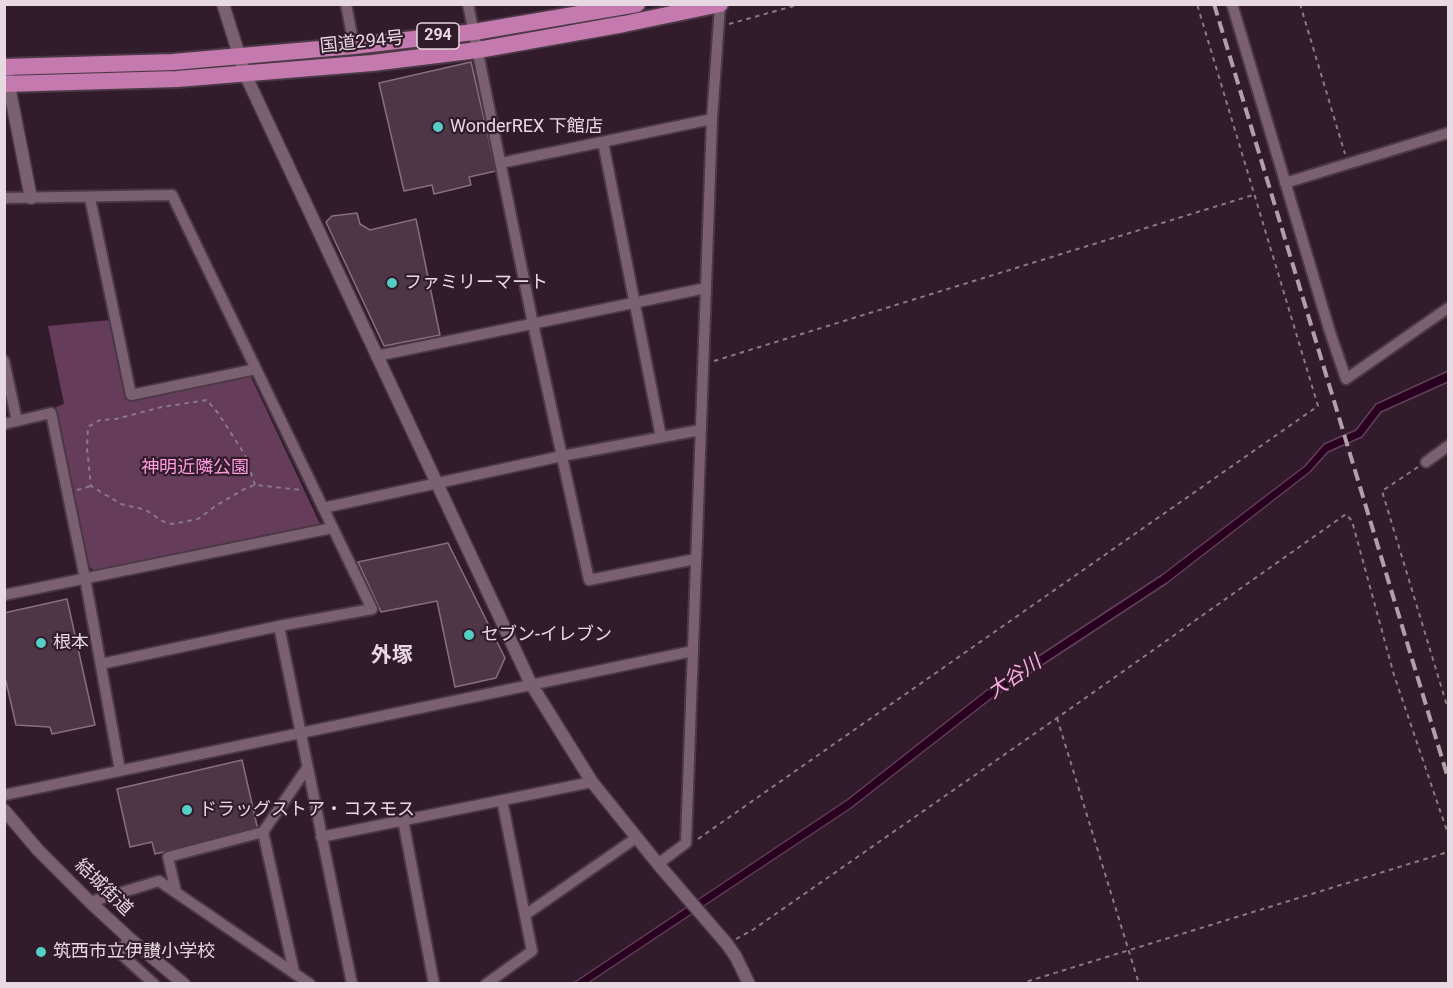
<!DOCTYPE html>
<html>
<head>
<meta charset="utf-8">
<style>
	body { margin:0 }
	#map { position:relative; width:1453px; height:988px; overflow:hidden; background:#321c2b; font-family:Roboto,sans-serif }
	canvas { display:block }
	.frame { position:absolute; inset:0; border:6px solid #e7d8e1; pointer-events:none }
</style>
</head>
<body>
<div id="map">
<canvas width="1453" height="988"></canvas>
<div class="frame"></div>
</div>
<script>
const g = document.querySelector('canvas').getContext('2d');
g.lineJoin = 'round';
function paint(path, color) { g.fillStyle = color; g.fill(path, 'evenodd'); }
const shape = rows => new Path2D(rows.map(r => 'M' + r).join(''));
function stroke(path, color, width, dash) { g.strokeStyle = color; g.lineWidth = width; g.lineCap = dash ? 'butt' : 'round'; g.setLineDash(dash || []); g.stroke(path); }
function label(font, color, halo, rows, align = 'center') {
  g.font = font + ' Roboto,"Noto Sans JP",sans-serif'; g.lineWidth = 4.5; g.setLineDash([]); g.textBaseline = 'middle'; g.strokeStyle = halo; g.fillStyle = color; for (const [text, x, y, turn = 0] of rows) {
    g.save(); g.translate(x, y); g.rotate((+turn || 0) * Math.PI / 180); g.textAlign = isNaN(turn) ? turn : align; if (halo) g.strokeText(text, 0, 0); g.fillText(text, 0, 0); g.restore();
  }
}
paint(shape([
	[110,320,127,400,244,376,251,377,320,524,317,527,94,571,88,565,56,407,64,404,48,326]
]), '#653c59');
const water = shape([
	[1448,371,1448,382,1381,412,1362,437,1328,452,1310,472,1167,583,992,698,851,808,588,983,572,984,847,800,987,690,1162,575,1305,466,1324,444,1356,430,1376,404,1448,371]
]);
paint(water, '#2a0020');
stroke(water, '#63415a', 1.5);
const building = shape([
	[471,62,496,171,469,177,471,185,434,194,432,185,404,191,379,83,471,62],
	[357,213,360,224,370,230,416,219,440,335,384,346,326,222,332,216,357,213],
	[448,543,505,658,496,678,455,687,437,601,381,612,358,562,448,543],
	[67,599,95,725,52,734,50,727,16,725,4,673,4,613,67,599],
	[242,760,258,830,155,854,152,842,130,847,117,789,242,760]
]);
paint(building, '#4e3646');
stroke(building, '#896e80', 1.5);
const minor = shape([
	[346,4,354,46],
	[468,4,533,324,589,580,696,559],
	[1232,4,1330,332,1346,379,1448,308],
	[603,142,661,437],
	[501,163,712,119],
	[1285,183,1448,133],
	[4,198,172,195,372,609,279,626,352,984],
	[90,198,131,395,256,369],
	[376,356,706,288],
	[4,361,17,421],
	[4,424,51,413,85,578,120,771],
	[1426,462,1448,446],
	[323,508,562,456,700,430],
	[4,595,332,528],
	[101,664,279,626],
	[4,795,693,651],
	[403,820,434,984],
	[263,832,294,972],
	[321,837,592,782],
	[658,864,686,843,712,119,720,5],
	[176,892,168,857,263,832,307,768],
	[90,902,159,881,310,984],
	[525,915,636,838],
	[129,938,120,953,154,984],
	[486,984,532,951,502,800]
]);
const tertiary = shape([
	[223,4,245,74,531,684,592,782,658,864,727,944,736,957,749,984],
	[7,76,31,198],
	[4,810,38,850,90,902,129,938,184,984]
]);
const trunk = shape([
	[4,67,173,62,354,46,474,32,637,4],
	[4,84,177,79,372,63,478,50,624,24,720,4]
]);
stroke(minor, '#4a3845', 14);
stroke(tertiary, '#4a3845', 15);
stroke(trunk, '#4a3845', 20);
stroke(shape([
	[1300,4,1345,154],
	[729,24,801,4],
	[714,361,1253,195],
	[1418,467,1382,491,1448,709],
	[255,485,245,455,218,413,207,400,162,407,116,419,100,420,88,427,87,448,91,486,121,504,146,510,162,521,172,524,198,519,217,505,246,488,255,485,302,490],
	[77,490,91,486],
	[1057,718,1139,984],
	[698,839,1318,406,1197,4],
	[736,939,754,929,1057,718,1346,514,1352,521,1394,675,1448,834],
	[1019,984,1448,852]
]), '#8c7985', 2, [4.5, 4.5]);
stroke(minor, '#7b6072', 10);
stroke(tertiary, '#7b6072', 12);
stroke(trunk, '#c47aae', 16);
stroke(shape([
	[1214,4,1448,778]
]), '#b1a0ab', 4, [12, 6]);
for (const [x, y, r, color] of [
	[438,127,6,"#55cec5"],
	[392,283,6,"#55cec5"],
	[469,635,6,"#55cec5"],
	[41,643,6,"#55cec5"],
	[187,810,6,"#55cec5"],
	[41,952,6,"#55cec5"]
]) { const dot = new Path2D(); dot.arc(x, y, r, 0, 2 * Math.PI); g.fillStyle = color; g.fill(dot); stroke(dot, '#321c2b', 2); }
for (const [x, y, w] of [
	[438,36,42]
]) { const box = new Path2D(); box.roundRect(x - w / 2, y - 13, w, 26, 4.5); g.fillStyle = '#321c2b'; g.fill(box); stroke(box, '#e7d8e1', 1.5); }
label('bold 16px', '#e7d8e1', null, [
	["294",438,36]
]);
label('18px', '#e7d8e1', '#321c2b', [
	["国道294号",362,43,-6],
	["結城街道",103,888,44]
]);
label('18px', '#e7d8e1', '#321c2b', [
	["WonderREX 下館店",450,127],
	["ファミリーマート",404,283],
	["セブン-イレブン",481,635],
	["根本",53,643],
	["ドラッグストア・コスモス",199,810],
	["筑西市立伊讃小学校",53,952]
], 'left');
label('18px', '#fe9be1', '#321c2b', [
	["神明近隣公園",195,468]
]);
label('italic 20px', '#fcade4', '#321c2b', [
	["大谷川",1015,678,-34]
]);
label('bold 21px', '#e7d8e1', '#321c2b', [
	["外塚",392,657]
]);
</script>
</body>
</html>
